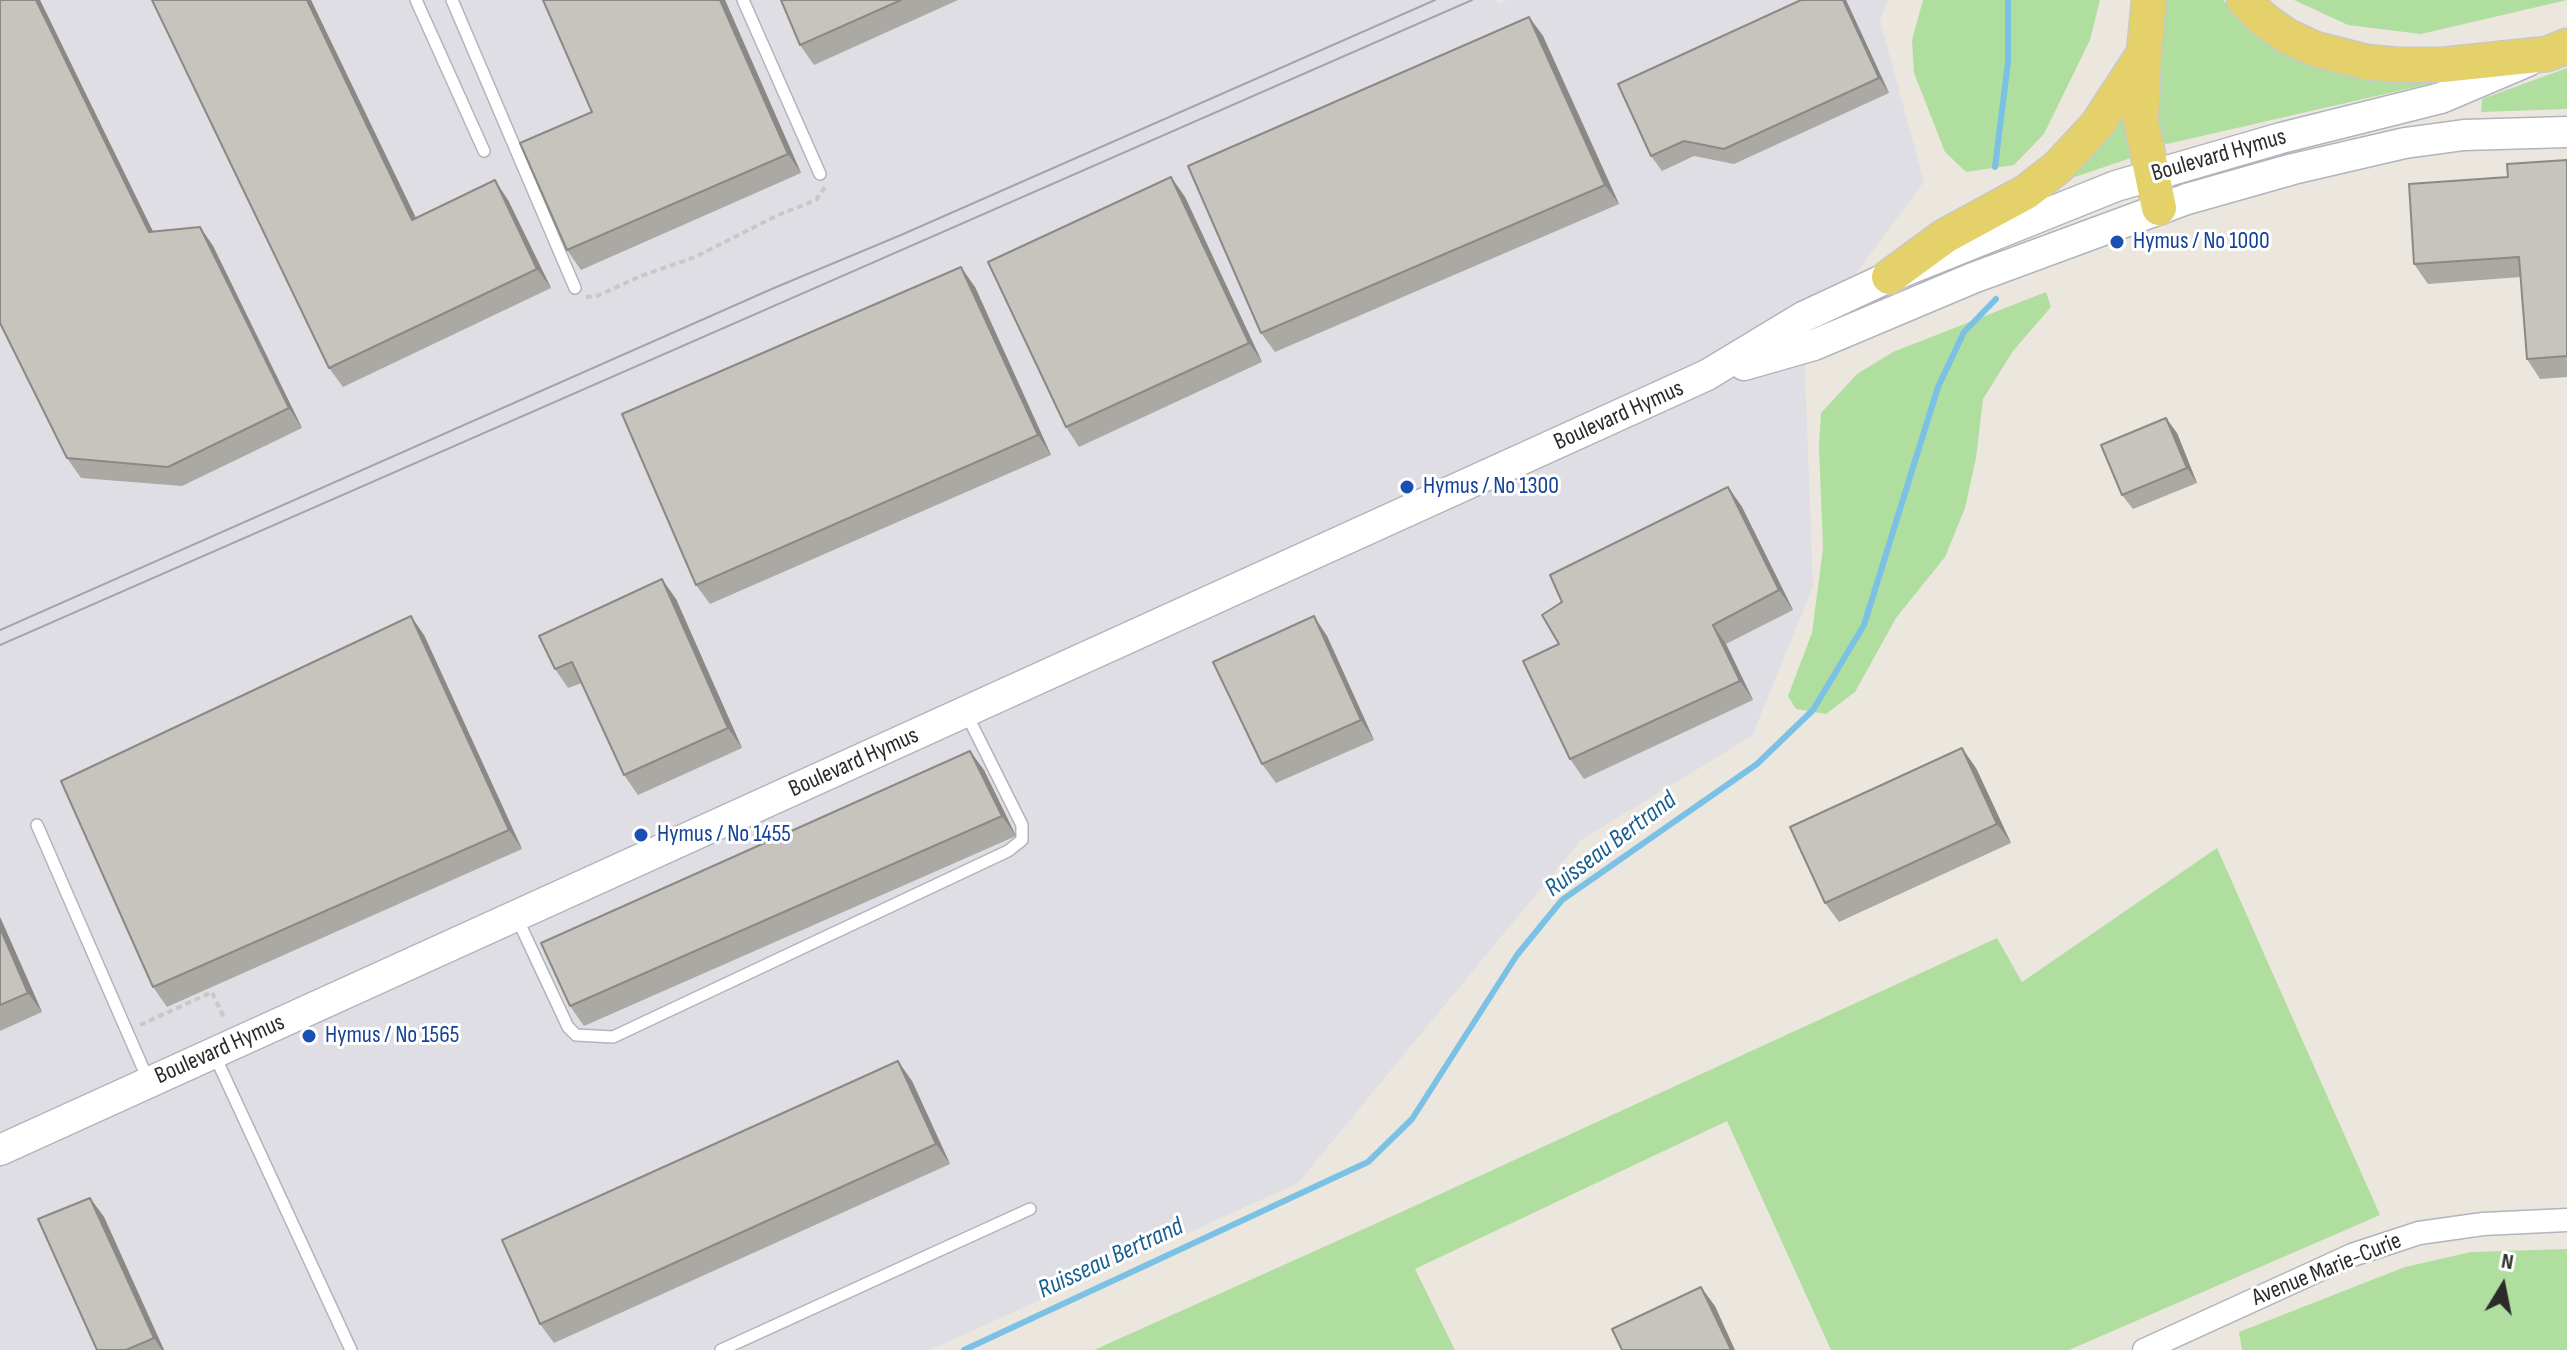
<!DOCTYPE html>
<html>
<head>
<meta charset="utf-8">
<style>
	body { margin:0 }
	#map { position:relative; width:2567px; height:1350px; overflow:hidden; background:#ece7de; font-family:"Sofia Sans Condensed",sans-serif }
	canvas { display:block }
	.north { position:absolute; left:2463px; top:1246px; width:80px; height:80px; -webkit-text-stroke:6px #fff; paint-order:stroke; rotate:10deg; font-size:22px; font-weight:700; line-height:32px; text-align:center; color:#2b2b2b }
	.north::after { content:''; display:block; margin:auto; width:28px; height:36px; background:#2b2b2b; clip-path:polygon(50% 0,100% 100%,50% 72%,0 100%) }
</style>
</head>
<body>
<div id="map">
<canvas width="2567" height="1350"></canvas>
<div class="north">N</div>
</div>
<script>
const g = document.querySelector('canvas').getContext('2d');
g.lineJoin = 'round';
function paint(path, color) { g.fillStyle = color; g.fill(path, 'evenodd'); }
const shape = rows => new Path2D(rows.map(r => 'M' + r).join(''));
function stroke(path, color, width, dash) { g.strokeStyle = color; g.lineWidth = width; g.lineCap = dash ? 'butt' : 'round'; g.setLineDash(dash || []); g.stroke(path); }
function label(font, color, halo, rows, align = 'center') {
  g.font = font + ' "Sofia Sans Condensed",sans-serif'; g.lineWidth = 6; g.setLineDash([]); g.textBaseline = 'middle'; g.strokeStyle = halo; g.fillStyle = color; for (const [text, x, y, turn = 0] of rows) {
    g.save(); g.translate(x, y); g.rotate((+turn || 0) * Math.PI / 180); g.textAlign = isNaN(turn) ? turn : align; if (halo) g.strokeText(text, 0, 0); g.fillText(text, 0, 0); g.restore();
  }
}
paint(shape([
	[0,0,1496,0,1498,4,1507,0,1888,0,1880,20,1924,182,1804,343,1813,587,1752,736,1581,840,1298,1183,930,1350,0,1350]
]), '#e0dee5');
paint(shape([
	[1923,0,2100,0,2090,40,2044,134,2014,165,1966,172,1945,152,1914,73,1912,40],
	[2163,0,2223,0,2257,37,2279,50,2432,80,2433,83,2167,144,2160,141,2155,121],
	[2294,0,2567,0,2421,34,2348,25],
	[2567,68,2567,109,2481,112,2482,99],
	[2121,103,2131,158,2045,187],
	[2046,292,2051,307,2013,351,1983,399,1976,458,1965,508,1945,557,1896,618,1855,692,1826,714,1796,709,1788,696,1812,633,1823,548,1819,447,1821,413,1857,374,1893,352],
	[2217,848,2380,1215,2069,1350,1831,1350,1727,1121,1415,1269,1455,1350,1094,1350,1386,1219,1997,938,2022,982],
	[2567,1249,2567,1350,2242,1350,2239,1332,2405,1267,2471,1252]
]), '#b0de9f');
stroke(shape([
	[1995,167,2008,62,2008,0],
	[964,1350,1368,1162,1412,1119,1517,955,1562,900,1757,764,1813,710,1864,625,1938,387,1964,332,1996,299]
]), '#7ac1e5', 6);
const lane = shape([
	[416,0,484,151],
	[452,0,575,288],
	[743,0,820,174],
	[37,825,149,1082],
	[516,916,568,1027,576,1035,613,1037,1008,851,1022,840,1022,825,967,715],
	[214,1054,351,1350],
	[721,1350,1030,1209]
]);
const street = shape([
	[2144,1350,2352,1255,2419,1233,2483,1224,2567,1220]
]);
const secondary = shape([
	[1744,365,1814,345,1973,278,2187,199,2293,169,2405,143,2464,135,2567,132],
	[0,1150,1707,375,1803,317,1889,277,2116,186,2281,138,2441,98,2528,61]
]);
const primary = shape([
	[2149,0,2144,53,2141,121,2159,208],
	[2244,0,2263,19,2287,36,2315,49,2366,62,2399,65,2442,65,2547,54,2567,46],
	[1889,277,1945,236,2026,192,2058,167,2097,125,2144,53]
]);
stroke(lane, '#b2b3bd', 14);
stroke(street, '#b2b3bd', 25);
stroke(secondary, '#b2b3bd', 33);
stroke(primary, '#c8c8c8', 37);
stroke(shape([
	[586,297,597,296,641,276,695,257,778,215,816,200,825,187],
	[140,1025,212,992,225,1020]
]), '#c8c8c8', 4, [6, 4]);
stroke(lane, '#fff', 11);
stroke(street, '#fff', 22);
stroke(secondary, '#fff', 30);
stroke(primary, '#e5d169', 34);
stroke(shape([
	[0,630,774,288,901,235,1435,0],
	[0,645,1472,0]
]), '#a1a3b4', 2);
paint(shape([
	[0,0,40,0,153,232,200,227,213,246,302,428,182,486,81,478,67,458],
	[152,0,311,0,416,218,508,200,551,288,343,387,329,368],
	[725,0,801,173,581,270,567,250,592,112],
	[781,0,958,0,814,65,800,45],
	[1801,0,1846,0,1889,93,1734,164,1694,156,1662,171,1651,156],
	[1529,17,1543,36,1619,204,1275,352,1261,333],
	[2567,160,2567,377,2540,379,2527,359,2521,277,2428,284,2414,264,2508,177],
	[1171,177,1185,197,1262,362,1079,447,1066,427],
	[975,287,1051,455,710,604,696,585],
	[2177,433,2197,483,2133,509,2122,495],
	[1728,487,1742,507,1793,610,1726,644,1753,700,1584,779,1570,759,1559,644],
	[676,599,742,748,638,795,624,775,582,683,568,688,555,669],
	[424,635,522,849,167,1007,153,987],
	[1327,636,1374,740,1276,783,1262,764],
	[1976,768,2011,843,1839,922,1825,903],
	[984,770,1016,836,584,1026,570,1006],
	[0,917,42,1012,0,1031],
	[912,1081,950,1164,554,1343,540,1324],
	[90,1198,104,1217,164,1350,97,1350]
]), '#aba9a3');
paint(shape([
	[36,0,40,0,163,252,149,232],
	[307,0,311,0,426,239,412,220],
	[720,0,725,0,801,173,788,154],
	[1843,0,1846,0,1889,93,1879,78],
	[1529,17,1543,36,1619,204,1605,185],
	[1171,177,1185,197,1262,362,1249,343],
	[495,180,508,200,551,288,537,269],
	[200,227,213,246,302,428,289,408],
	[961,267,975,287,1051,455,1038,435],
	[2166,418,2177,433,2197,483,2187,468],
	[1728,487,1742,507,1793,610,1779,590],
	[662,579,676,599,742,748,728,728],
	[411,616,424,635,522,849,509,830],
	[1314,616,1327,636,1374,740,1361,720],
	[1713,625,1726,644,1753,700,1740,681],
	[1962,748,1976,768,2011,843,1997,824],
	[970,751,984,770,1016,836,1002,816],
	[0,917,42,1012,28,993,0,928],
	[898,1061,912,1081,950,1164,936,1144],
	[90,1198,104,1217,164,1350,162,1350,154,1338],
	[1701,1287,1715,1306,1735,1350,1731,1350]
]), '#8b8985');
const building = shape([
	[0,0,36,0,149,232,200,227,289,408,168,467,67,458,0,323,0,0],
	[152,0,307,0,412,220,495,180,537,269,329,368,152,0],
	[543,0,720,0,788,154,567,250,520,143,592,112,543,0],
	[781,0,901,0,800,45,781,0],
	[1801,0,1843,0,1879,78,1724,149,1684,141,1651,156,1618,84,1801,0],
	[1529,17,1605,185,1261,333,1188,166,1529,17],
	[2567,160,2567,356,2527,359,2519,257,2414,264,2409,184,2508,177,2507,164,2567,160],
	[1171,177,1249,343,1066,427,988,262,1171,177],
	[961,267,1038,435,696,585,622,414,961,267],
	[2166,418,2187,468,2122,495,2101,445,2166,418],
	[1728,487,1779,590,1713,625,1740,681,1570,759,1523,661,1559,644,1542,615,1562,602,1550,575,1728,487],
	[662,579,728,728,624,775,572,662,555,669,539,636,662,579],
	[411,616,509,830,153,987,61,781,411,616],
	[1314,616,1361,720,1262,764,1213,662,1314,616],
	[1962,748,1997,824,1825,903,1790,827,1962,748],
	[970,751,1002,816,570,1006,541,943,970,751],
	[0,928,28,993,0,1005,0,928],
	[898,1061,936,1144,540,1324,502,1240,898,1061],
	[90,1198,154,1338,126,1350,97,1350,38,1219,90,1198],
	[1701,1287,1731,1350,1622,1350,1612,1329,1701,1287]
]);
paint(building, '#c7c4be');
stroke(building, '#8b8985', 2);
for (const [x, y, r, color] of [
	[2117,242,8,"#1a4fb4"],
	[1407,487,8,"#1a4fb4"],
	[641,835,8,"#1a4fb4"],
	[309,1036,8,"#1a4fb4"]
]) { const dot = new Path2D(); dot.arc(x, y, r, 0, 2 * Math.PI); g.fillStyle = color; g.fill(dot); stroke(dot, '#fff', 3); }
label('24px', '#2b2b2b', '#fff', [
	["Boulevard Hymus",2219,156,-16],
	["Boulevard Hymus",1619,416,-24],
	["Boulevard Hymus",854,763,-24],
	["Boulevard Hymus",220,1050,-24],
	["Avenue Marie-Curie",2327,1270,-22]
]);
label('24px', '#164399', '#fff', [
	["Hymus / No 1000",2133,242],
	["Hymus / No 1300",1423,487],
	["Hymus / No 1455",657,835],
	["Hymus / No 1565",325,1036]
], 'left');
label('italic 26px', '#185f92', '#fff', [
	["Ruisseau Bertrand",1611,845,-37],
	["Ruisseau Bertrand",1111,1259,-25]
]);
</script>
</body>
</html>
